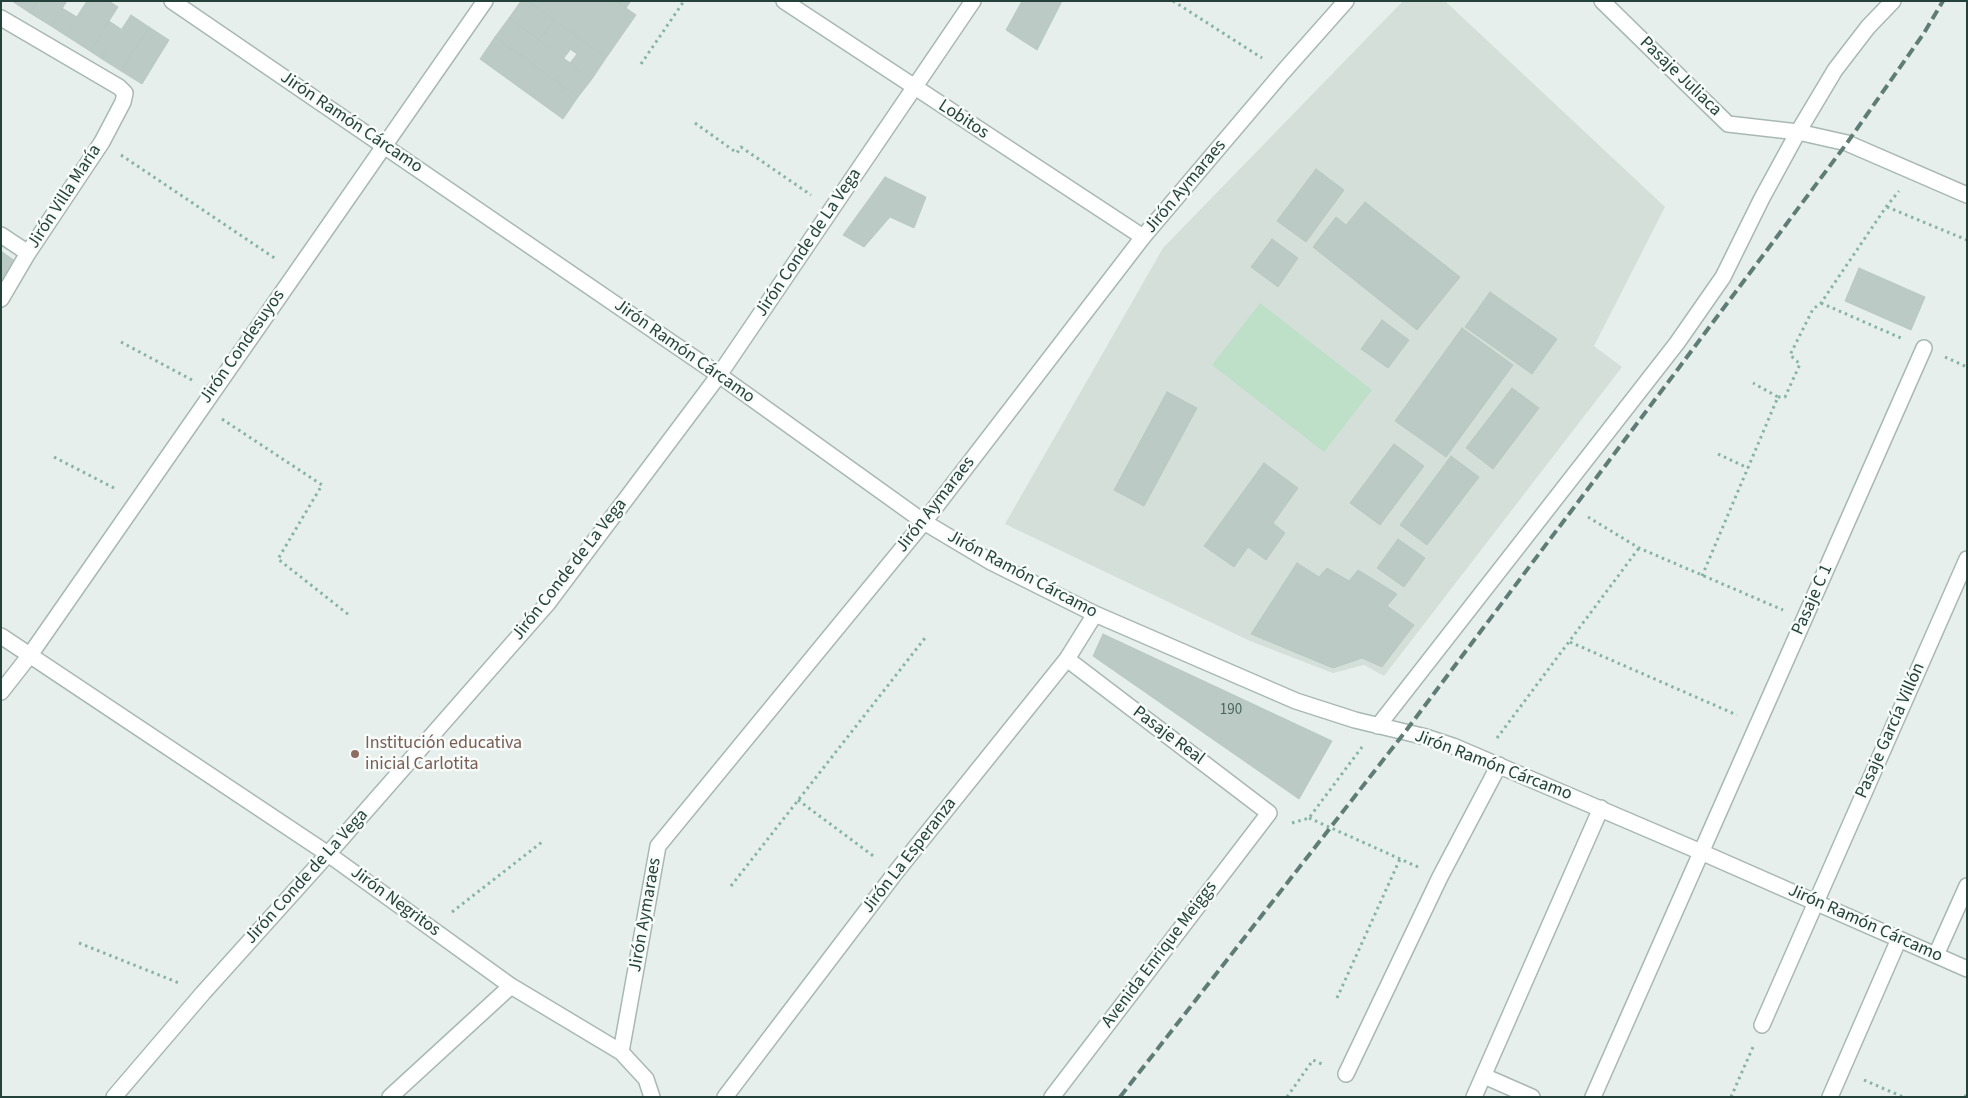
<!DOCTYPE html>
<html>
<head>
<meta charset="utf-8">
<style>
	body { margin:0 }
	#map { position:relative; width:1968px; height:1098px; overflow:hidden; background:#e6efeb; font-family:"Source Sans 3",sans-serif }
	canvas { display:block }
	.frame { position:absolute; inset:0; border:2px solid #24423a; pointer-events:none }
</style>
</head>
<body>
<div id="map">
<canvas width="1968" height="1098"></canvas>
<div class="frame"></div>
</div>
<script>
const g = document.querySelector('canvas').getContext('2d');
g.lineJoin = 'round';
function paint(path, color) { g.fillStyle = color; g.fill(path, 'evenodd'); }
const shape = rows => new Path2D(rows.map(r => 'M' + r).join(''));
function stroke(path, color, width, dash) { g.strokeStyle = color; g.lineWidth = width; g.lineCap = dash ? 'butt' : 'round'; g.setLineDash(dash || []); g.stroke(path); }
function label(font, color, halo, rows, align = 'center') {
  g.font = font + ' "Source Sans 3",sans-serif'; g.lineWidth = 5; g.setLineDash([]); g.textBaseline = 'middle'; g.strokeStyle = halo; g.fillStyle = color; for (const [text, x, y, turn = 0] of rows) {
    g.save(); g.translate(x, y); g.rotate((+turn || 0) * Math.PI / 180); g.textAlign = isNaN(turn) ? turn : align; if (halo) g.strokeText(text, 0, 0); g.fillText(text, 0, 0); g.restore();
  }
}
paint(shape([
	[1403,1,1445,1,1665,207,1594,346,1622,367,1384,676,1364,665,1333,673,1250,641,1005,524,1163,248]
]), '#d4dfda');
paint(shape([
	[1260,303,1372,390,1324,452,1212,365]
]), '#bfe0c8');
const building = shape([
	[12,1,37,1,30,13,12,1],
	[37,1,67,1,51,26,30,13,37,1],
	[87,1,109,1,118,7,90,51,65,35,87,1],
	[521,1,528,1,554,20,539,40,509,18,521,1],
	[528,1,616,1,636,15,606,58,528,1],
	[616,1,631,1,626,8,616,1],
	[1022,1,1062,1,1037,50,1006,30,1022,1],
	[62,8,77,17,65,35,51,26,62,8],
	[131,15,149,27,121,71,102,59,131,15],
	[509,18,592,79,578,97,495,37,509,18],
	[554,20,579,38,564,58,539,40,554,20],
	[109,21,121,29,102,59,90,51,109,21],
	[149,27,169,40,142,84,121,71,149,27],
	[495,37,578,97,563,119,480,59,495,37],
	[579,38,606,58,592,79,570,63,577,54,570,49,579,38],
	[1316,169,1344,190,1306,242,1277,221,1316,169],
	[885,177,926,197,914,228,890,217,864,247,843,235,885,177],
	[1365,202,1460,277,1417,330,1313,247,1336,217,1346,225,1365,202],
	[1272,239,1298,258,1278,287,1251,267,1272,239],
	[1,251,19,264,1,289,1,251],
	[1859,268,1925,297,1911,330,1845,301,1859,268],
	[1490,292,1557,339,1532,374,1465,327,1490,292],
	[1382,320,1409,340,1388,368,1361,349,1382,320],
	[1462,328,1513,365,1446,457,1395,421,1462,328],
	[1512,388,1539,408,1493,469,1466,448,1512,388],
	[1167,392,1197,408,1144,506,1114,490,1167,392],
	[1394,444,1424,466,1380,525,1350,503,1394,444],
	[1451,456,1479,477,1427,545,1400,525,1451,456],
	[1264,463,1298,488,1273,523,1285,533,1266,560,1248,547,1234,567,1204,546,1264,463],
	[1398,539,1425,558,1404,587,1377,568,1398,539],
	[1297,563,1319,577,1327,568,1349,581,1358,570,1397,594,1387,606,1414,625,1382,667,1362,658,1333,668,1251,634,1297,563],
	[1103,634,1332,741,1299,799,1093,656,1103,634]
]);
paint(building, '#bbcac4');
stroke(building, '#b8c9c2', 1);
const minor = shape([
	[172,1,719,375,924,522,991,562,1095,614,1296,701,1355,720,1426,737,1453,746,1701,852,1967,969],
	[784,1,1143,237],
	[1602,1,1728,124,1798,132,1847,143,1967,195],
	[1,18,119,87,125,93,123,102,102,142,28,253,1,299],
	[1,235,28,253],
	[1,636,328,854,511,986,621,1052,646,1079,652,1097],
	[1,692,30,655,485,1],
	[1378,726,1677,343,1723,277,1762,198,1798,132,1835,70,1868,27,1893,1],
	[1936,955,1967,886],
	[1762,1025,1967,559],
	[621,1052,658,846,924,522,1143,237,1283,72,1346,1],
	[1346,1074,1440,877,1499,765],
	[1484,1076,1532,1097],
	[114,1097,203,993,328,854,548,603,719,375,973,1],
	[390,1097,511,986],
	[725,1097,896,872,1067,659,1095,614],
	[1052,1097,1269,813,1067,659],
	[1474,1097,1601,808],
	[1593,1097,1924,348],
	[1830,1097,1899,939]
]);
stroke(minor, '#a8b8b2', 18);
stroke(shape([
	[1173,1,1262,58],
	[641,64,684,1],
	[695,123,737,153,741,147,811,195],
	[121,155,276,259],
	[1887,207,1967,240],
	[1821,303,1903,339],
	[121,342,192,380],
	[1945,357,1967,367],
	[1778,397,1785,397,1800,364,1790,355,1813,309,1821,303,1886,207,1899,191],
	[222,419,322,485,278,559,349,615],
	[1718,454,1748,468],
	[54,457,116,489],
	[1588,517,1639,548,1783,610],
	[1702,576,1778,397,1753,383],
	[1570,642,1737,715],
	[1497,738,1639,548],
	[798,800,876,858],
	[1309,818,1418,867],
	[1292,823,1309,818,1362,747],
	[731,886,925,638],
	[452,912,542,842],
	[79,943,179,983],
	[1337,998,1400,859],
	[1864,1080,1903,1097],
	[1287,1097,1313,1060,1324,1065],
	[1731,1097,1753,1047],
	[1965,1097,1967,1093]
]), '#86b3a5', 3, [2.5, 4]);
stroke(minor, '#fff', 15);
stroke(shape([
	[1120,1097,1405,732,1675,373,1847,143,1924,33,1943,1]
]), '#5f7d75', 4, [10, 5]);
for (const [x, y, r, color] of [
	[355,754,5,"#8d6e63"]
]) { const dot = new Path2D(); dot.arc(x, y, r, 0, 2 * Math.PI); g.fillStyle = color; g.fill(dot); stroke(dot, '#f7fbf9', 2); }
label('15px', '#4a645c', null, [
	["190",1231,711]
]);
label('18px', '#24423a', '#f7fbf9', [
	["Pasaje Juliaca",1680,77,44],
	["Lobitos",963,120,33],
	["Jirón Ramón Cárcamo",351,123,34],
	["Jirón Aymaraes",1186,187,-50],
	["Jirón Villa María",65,197,-57],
	["Jirón Conde de La Vega",809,243,-56],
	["Jirón Condesuyos",243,347,-55],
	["Jirón Ramón Cárcamo",684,352,35],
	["Jirón Aymaraes",936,505,-52],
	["Jirón Conde de La Vega",570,570,-52],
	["Jirón Ramón Cárcamo",1022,575,28],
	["Pasaje C 1",1813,600,-66],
	["Pasaje García Villón",1891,731,-66],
	["Pasaje Real",1168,736,37],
	["Jirón Ramón Cárcamo",1493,766,21],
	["Jirón La Esperanza",910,856,-52],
	["Jirón Conde de La Vega",307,877,-48],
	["Jirón Negritos",395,902,36],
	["Jirón Aymaraes",646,915,-80],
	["Jirón Ramón Cárcamo",1865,924,24],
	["Avenida Enrique Meiggs",1160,955,-53]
]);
label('18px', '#785e54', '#f7fbf9', [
	["Institución educativa",365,744],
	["inicial Carlotita",365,765]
], 'left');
</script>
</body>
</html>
